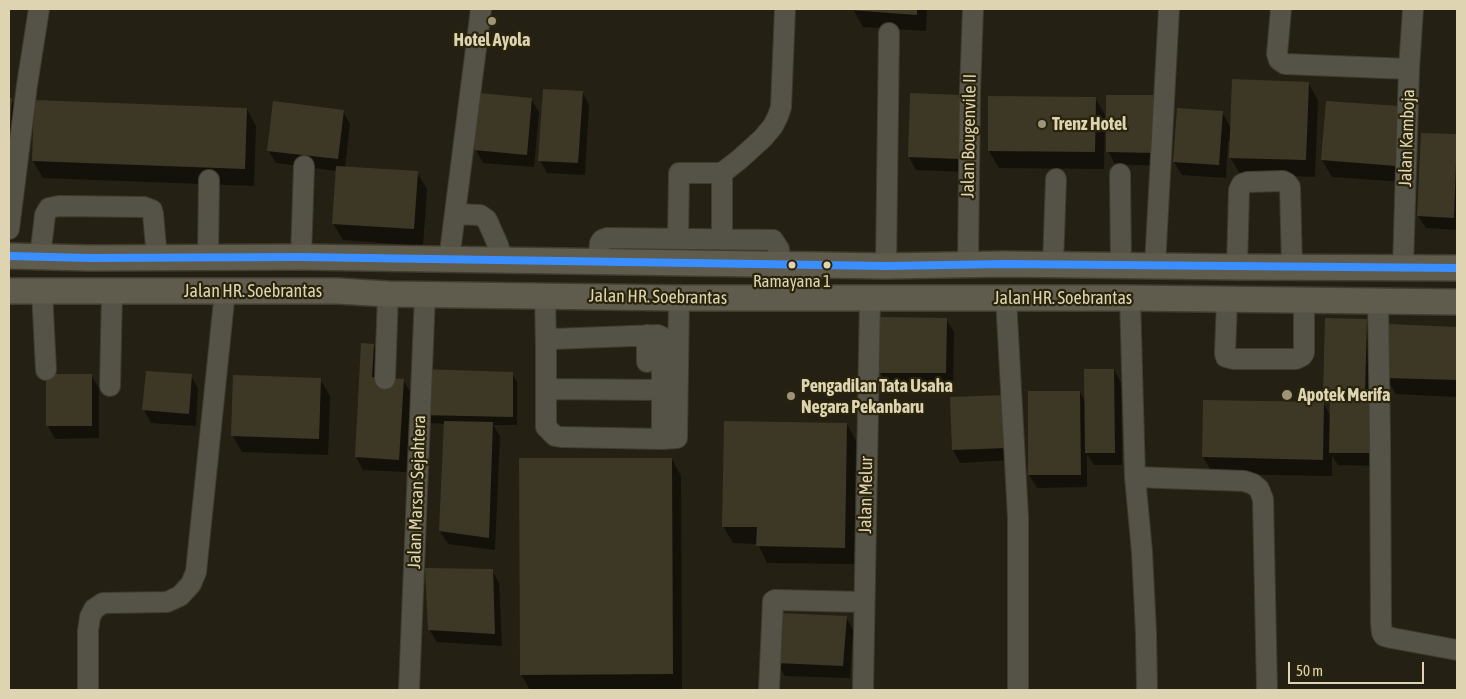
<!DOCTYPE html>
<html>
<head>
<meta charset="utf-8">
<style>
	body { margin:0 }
	#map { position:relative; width:1466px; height:699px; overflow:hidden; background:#242013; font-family:"Asap Condensed",sans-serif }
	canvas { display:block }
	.frame { position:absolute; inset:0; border:10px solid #ded4b1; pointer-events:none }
	.scale { position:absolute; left:1288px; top:662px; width:136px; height:22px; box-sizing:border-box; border:2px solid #ded4b1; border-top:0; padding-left:6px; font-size:15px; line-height:18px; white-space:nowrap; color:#ded4b1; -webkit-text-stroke:4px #2a240d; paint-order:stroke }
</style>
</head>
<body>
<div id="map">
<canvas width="1466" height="699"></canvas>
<div class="frame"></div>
<div class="scale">50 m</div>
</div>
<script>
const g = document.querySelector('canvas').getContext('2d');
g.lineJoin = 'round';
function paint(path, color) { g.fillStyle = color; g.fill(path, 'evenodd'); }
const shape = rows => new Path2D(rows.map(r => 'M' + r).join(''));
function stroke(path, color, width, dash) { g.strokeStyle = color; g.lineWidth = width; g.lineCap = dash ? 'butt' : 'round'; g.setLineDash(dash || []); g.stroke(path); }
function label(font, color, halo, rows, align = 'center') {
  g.font = font + ' "Asap Condensed",sans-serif'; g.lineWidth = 4.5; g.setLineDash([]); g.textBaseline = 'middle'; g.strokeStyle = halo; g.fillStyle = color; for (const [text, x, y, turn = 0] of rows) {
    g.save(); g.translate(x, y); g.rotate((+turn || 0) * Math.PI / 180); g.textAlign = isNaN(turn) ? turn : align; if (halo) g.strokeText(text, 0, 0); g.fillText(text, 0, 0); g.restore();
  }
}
paint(shape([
	[853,9,927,9,926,31,863,27],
	[1308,83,1318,100,1315,177,1240,174,1230,157,1231,141,1228,141,1226,178,1182,175,1174,162,1222,112,1231,128],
	[582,92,589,105,585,175,547,173,540,160],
	[911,94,962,96,967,172,916,170,909,157],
	[1156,96,1162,166,1115,164,1108,151],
	[1095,98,1105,115,1104,169,999,168,989,151],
	[531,99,539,112,534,167,483,163,476,150],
	[9,100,11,100,21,116,9,177],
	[1399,107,1405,182,1332,177,1322,160],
	[247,109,256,126,254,186,43,178,33,161],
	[343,111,350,124,345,168,417,173,427,189,423,246,343,240,333,223,337,171,276,163,268,150],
	[1422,134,1457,136,1457,230,1426,228,1418,216],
	[946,319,954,332,953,386,887,385,880,372],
	[1366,320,1374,333,1379,466,1338,465,1332,456,1332,476,1213,474,1203,457,1324,404,1331,417,1331,404,1325,392],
	[1388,326,1457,328,1457,397,1396,394,1386,378],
	[373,345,381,358,379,379,403,380,411,393,406,472,363,470,356,457],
	[1114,370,1121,383,1122,465,1094,465,1087,454,1087,487,1037,488,1029,475,1080,392,1086,403],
	[147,372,191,376,198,388,196,426,151,423,144,410],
	[512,373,517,382,517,425,493,425,500,436,495,550,448,544,440,531,445,424,428,423,423,415],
	[91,375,99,388,99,438,55,439,48,426,47,376],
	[320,379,330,396,328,455,242,452,232,435],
	[1004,396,1014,460,960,463,953,450],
	[847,424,856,441,854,564,767,563,758,544,733,543,723,526],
	[672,459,681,476,682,690,530,690,521,674],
	[492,570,499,583,502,646,437,642,429,629],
	[846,617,853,630,850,678,785,676,777,663]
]), '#0007');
paint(shape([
	[850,9,917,9,917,15,850,10],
	[1232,79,1309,82,1306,160,1229,158],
	[543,89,583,91,578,163,538,161],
	[479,93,532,98,527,155,474,150],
	[910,93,963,95,960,159,908,157],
	[1106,95,1156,95,1156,153,1106,152],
	[988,96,1096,97,1095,152,988,151],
	[9,98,12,98,10,128,9,128],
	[34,100,247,108,245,169,32,161],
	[273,101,344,110,338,159,267,151],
	[1326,101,1400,106,1396,166,1321,160],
	[1177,108,1223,111,1219,165,1173,162],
	[1421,133,1457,134,1454,218,1417,216],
	[336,166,418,171,414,229,332,224],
	[879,317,947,318,946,373,878,373],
	[1325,318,1367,319,1365,393,1323,393],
	[1387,324,1457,327,1457,380,1385,378],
	[361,343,374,344,372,377,404,379,399,460,355,457],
	[423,369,513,372,513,417,421,415],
	[1084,369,1114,369,1115,453,1085,453],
	[146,371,192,374,189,414,142,410],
	[46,374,92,374,92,426,46,426],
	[233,375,321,378,319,439,231,436],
	[1028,391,1080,391,1081,475,1028,475],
	[1005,395,1007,448,952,450,950,397],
	[1203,400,1324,402,1323,460,1202,457],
	[1330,401,1374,401,1373,453,1329,453],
	[444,421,493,422,489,538,439,531],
	[724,421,847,423,845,548,756,546,757,527,722,527],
	[519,458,672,458,673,674,520,675],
	[425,568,493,569,495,634,428,630],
	[779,613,847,616,843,666,776,663]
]), '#3d3826');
const minor = shape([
	[1281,9,1277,54,1279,60,1285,64,1409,69],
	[722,173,722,239],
	[1120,174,1121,266],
	[455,214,480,215,487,220,498,245,503,261],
	[9,229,27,85,39,9],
	[678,239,679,173,722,173,740,159,763,138,773,126,778,116,781,107,785,9],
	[40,257,45,215,49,208,59,206,144,207,152,210,153,214,157,258],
	[301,257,304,166],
	[208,258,209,180],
	[449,260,481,9],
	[598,262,600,243,602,240,607,238,773,240,779,249,780,265],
	[968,264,970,92,973,9],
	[1053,265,1056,179],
	[1155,265,1169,9],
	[886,266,889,33],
	[1237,267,1239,190,1242,184,1248,182,1283,181,1287,183,1290,187,1292,267],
	[1403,267,1409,69,1413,9],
	[42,291,46,370],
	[545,296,546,345],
	[1006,298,1018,517,1018,690],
	[1130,298,1135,477,1142,552,1146,633,1147,690],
	[1227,300,1225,354,1226,357,1233,359,1296,359,1302,356,1304,353,1304,300],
	[1378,301,1380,437,1381,623,1382,633,1384,636,1392,638,1457,650],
	[647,335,647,362],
	[385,379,388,294],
	[110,386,112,291],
	[546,389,662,390],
	[662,439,662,337,658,335,553,339,549,340,546,345,546,427,555,436,561,437,662,439,677,438,679,298],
	[1135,477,1244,481,1253,484,1259,489,1263,499,1267,690],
	[88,690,88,631,90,617,94,609,103,603,167,602,180,596,191,584,196,572,225,291],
	[409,690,425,294],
	[769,690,773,601,775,600,864,602],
	[863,690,870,299]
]);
const major = shape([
	[9,256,90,258,301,257,886,266,1005,264,1237,267,1457,268],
	[9,291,338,291,388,294,679,298,1130,298,1457,302]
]);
stroke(minor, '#403c2e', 22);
stroke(major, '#403c2e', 28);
stroke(minor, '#555348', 20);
stroke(major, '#5f5b4d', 25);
stroke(shape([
	[9,256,90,258,301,257,886,266,1005,264,1457,268]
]), '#3a8eff', 8);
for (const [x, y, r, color] of [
	[492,21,5,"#9d957a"],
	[1042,124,5,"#9d957a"],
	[792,265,4.5,"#ded4b1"],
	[827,265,4.5,"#ded4b1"],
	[1287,395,6,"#9d957a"],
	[791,396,5,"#9d957a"]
]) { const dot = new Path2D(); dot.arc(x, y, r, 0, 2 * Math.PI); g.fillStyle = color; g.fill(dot); stroke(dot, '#2a240d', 2); }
label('17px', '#ded4b1', '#2a240d', [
	["Ramayana 1",792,282]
]);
label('bold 18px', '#ded4b1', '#2a240d', [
	["Hotel Ayola",492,40,"center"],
	["Trenz Hotel",1052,124],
	["Pengadilan Tata Usaha",801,386],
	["Negara Pekanbaru",801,407],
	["Apotek Merifa",1298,395]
], 'left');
label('18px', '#ded4b1', '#2a240d', [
	["Jalan Bougenvile II",969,136,-89],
	["Jalan Kamboja",1407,138,-88],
	["Jalan HR. Soebrantas",253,291],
	["Jalan HR. Soebrantas",658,297,1],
	["Jalan HR. Soebrantas",1063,298],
	["Jalan Marsan Sejahtera",417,492,-88],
	["Jalan Melur",866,495,-89]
]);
</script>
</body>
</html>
